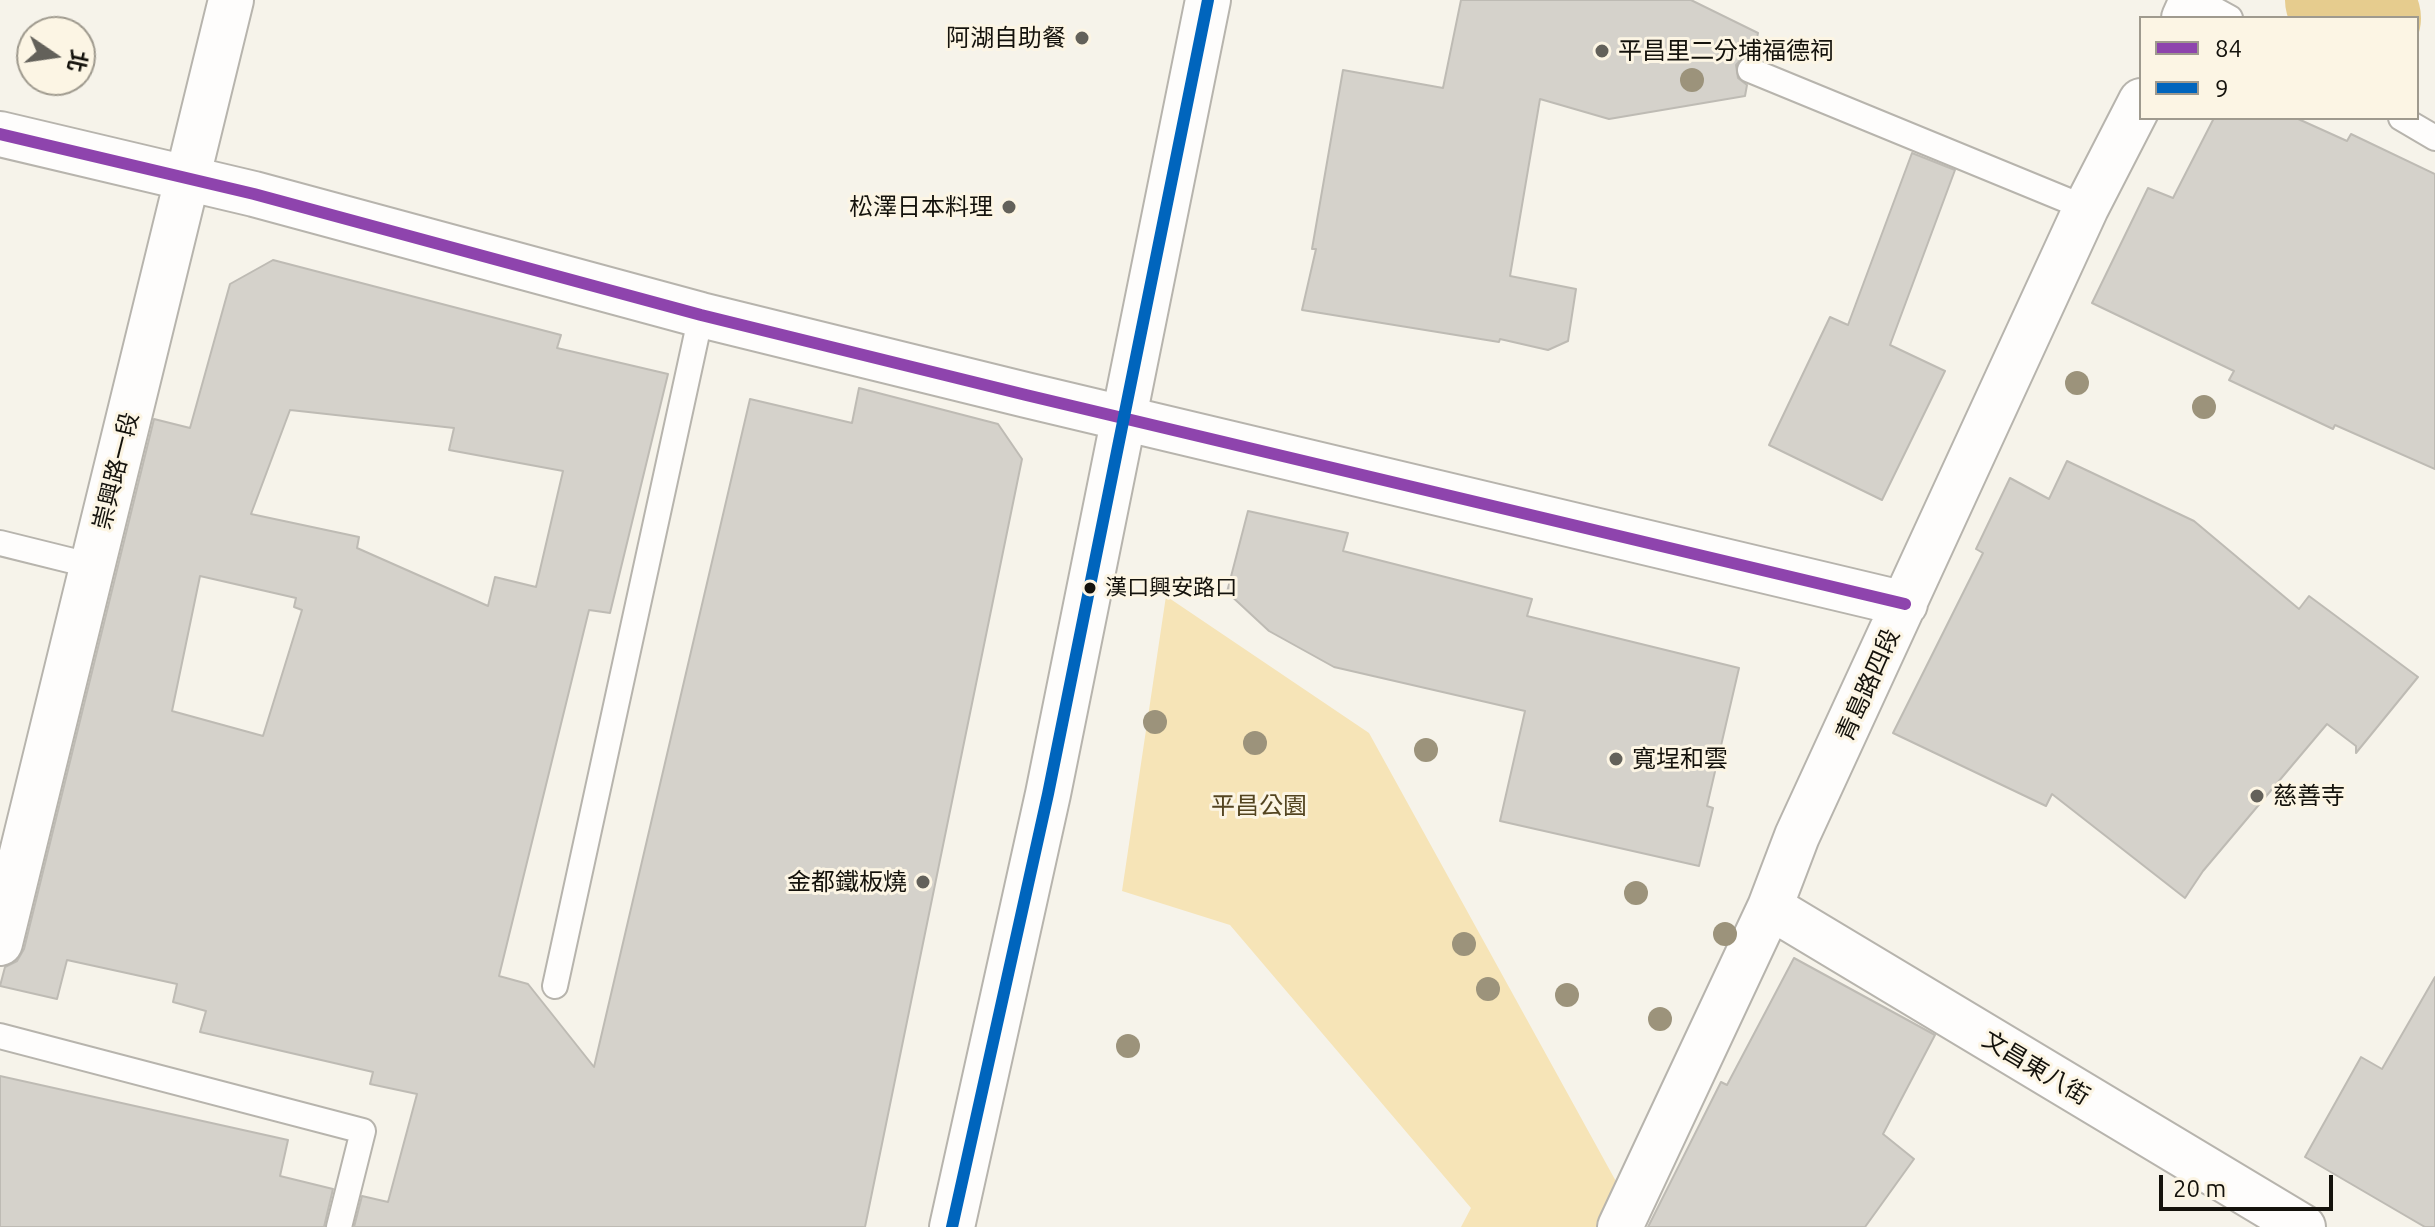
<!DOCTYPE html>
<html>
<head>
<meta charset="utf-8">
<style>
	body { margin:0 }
	#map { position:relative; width:2435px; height:1227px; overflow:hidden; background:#f6f3ea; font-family:Ubuntu,"Noto Sans TC",sans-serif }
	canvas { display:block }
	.legend { position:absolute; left:2139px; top:16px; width:280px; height:104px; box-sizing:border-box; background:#fcf5e4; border:2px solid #9f9a8e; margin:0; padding:10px 14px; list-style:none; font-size:24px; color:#14120c }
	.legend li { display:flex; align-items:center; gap:16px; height:40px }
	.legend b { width:40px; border:2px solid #9f9a8e }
	.north { position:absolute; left:16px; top:16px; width:80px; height:80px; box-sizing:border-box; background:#fcf5e4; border:2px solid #9f9a8e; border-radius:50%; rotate:103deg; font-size:22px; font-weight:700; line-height:32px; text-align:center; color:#14120c }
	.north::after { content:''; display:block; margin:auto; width:28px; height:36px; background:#63615a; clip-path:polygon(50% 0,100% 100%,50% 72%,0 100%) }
	.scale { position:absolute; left:2159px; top:1175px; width:174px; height:36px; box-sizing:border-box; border:4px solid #14120c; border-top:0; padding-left:10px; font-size:24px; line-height:28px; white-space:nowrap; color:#14120c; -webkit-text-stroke:6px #fcf5e4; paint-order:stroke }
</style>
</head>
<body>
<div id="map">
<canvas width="2435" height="1227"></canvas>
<ul class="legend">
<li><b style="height:10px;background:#8e44ad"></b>84</li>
<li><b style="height:10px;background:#0065bd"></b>9</li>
</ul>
<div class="north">北</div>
<div class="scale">20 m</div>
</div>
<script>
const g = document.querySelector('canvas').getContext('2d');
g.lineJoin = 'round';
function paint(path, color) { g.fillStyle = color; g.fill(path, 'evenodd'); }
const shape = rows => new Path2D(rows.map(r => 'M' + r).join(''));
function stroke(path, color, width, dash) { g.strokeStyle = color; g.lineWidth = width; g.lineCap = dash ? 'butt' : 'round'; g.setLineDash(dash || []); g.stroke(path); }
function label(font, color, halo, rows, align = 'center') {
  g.font = font + ' Ubuntu,"Noto Sans TC",sans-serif'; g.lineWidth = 6; g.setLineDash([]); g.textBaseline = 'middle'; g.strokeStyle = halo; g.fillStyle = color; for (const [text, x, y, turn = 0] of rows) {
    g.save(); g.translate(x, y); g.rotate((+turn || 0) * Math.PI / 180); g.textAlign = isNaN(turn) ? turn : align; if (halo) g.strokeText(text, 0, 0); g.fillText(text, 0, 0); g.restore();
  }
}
paint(shape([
	[1166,596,1369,733,1618,1185,1598,1227,1461,1227,1471,1208,1230,925,1122,891]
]), '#f6e4b7');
stroke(shape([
	[2337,0,2369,18]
]), '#e6cc8e', 104);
const building = shape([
	[1461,0,1691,0,1758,33,1753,56,1742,58,1736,65,1738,78,1747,85,1745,96,1609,119,1540,99,1510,276,1576,289,1568,341,1548,350,1500,339,1499,342,1302,310,1316,249,1312,249,1343,70,1443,88,1461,0],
	[2214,118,2296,118,2347,141,2351,134,2435,174,2435,469,2335,425,2333,429,2229,380,2234,371,2092,303,2148,188,2173,198,2214,118],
	[1912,153,1955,170,1890,345,1945,371,1882,500,1769,445,1830,317,1848,325,1912,153],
	[273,260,561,335,557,348,668,374,610,613,589,610,499,976,528,984,594,1067,750,399,852,423,859,388,998,424,1022,459,865,1227,354,1227,362,1196,388,1202,417,1094,370,1084,373,1072,200,1032,206,1011,173,1002,177,984,67,960,57,999,0,986,5,967,17,961,24,949,154,419,190,428,230,284,273,260],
	[290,410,454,428,449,450,563,471,536,587,495,577,488,606,357,548,359,537,251,514,290,410],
	[200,576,296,598,294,607,302,610,263,736,172,711,200,576],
	[2067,461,2194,521,2299,609,2309,596,2418,677,2356,753,2356,746,2327,724,2203,871,2185,898,2052,794,2046,806,1893,733,1983,553,1976,549,2010,478,2049,499,2067,461],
	[1248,511,1348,533,1343,551,1532,599,1527,616,1739,668,1707,806,1713,808,1699,866,1500,821,1525,711,1334,667,1269,631,1227,592,1248,511],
	[1794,958,1935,1035,1883,1134,1914,1159,1865,1227,1648,1227,1721,1082,1727,1085,1794,958],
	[2435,977,2435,1227,2425,1227,2305,1157,2361,1057,2382,1069,2435,977],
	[0,1076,288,1140,280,1176,333,1189,324,1227,0,1227,0,1076]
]);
paint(building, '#d5d2cb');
stroke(building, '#bebbb4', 2);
const lane = shape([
	[2197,0,2230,18],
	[1750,70,2086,208],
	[2401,118,2435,138],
	[0,543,93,566],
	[555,986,701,315],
	[0,1036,363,1131,339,1227]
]);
const street = shape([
	[2184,18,2192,0],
	[0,134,254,194,701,315,1026,395,1905,604],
	[1770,907,2303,1227],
	[0,943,231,0],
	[1620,1227,1770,907,1797,836,2086,208,2141,101]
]);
const secondary = shape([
	[952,1227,1048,794,1208,0]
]);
stroke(lane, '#b7b4ad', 28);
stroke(street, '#b7b4ad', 48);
stroke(secondary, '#b7b4ad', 48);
stroke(lane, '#fefdfc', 24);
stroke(street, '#fefdfc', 44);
stroke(secondary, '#fefdfc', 44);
stroke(shape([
	[0,134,254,194,701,315,1026,395,1905,604]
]), '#8e44ad', 12);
stroke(shape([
	[952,1227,1048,794,1208,0]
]), '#0065bd', 12);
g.fillStyle = '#9c937b';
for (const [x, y] of [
	[1692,80],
	[2077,383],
	[2204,407],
	[1155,722],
	[1255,743],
	[1426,750],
	[1636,893],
	[1725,934],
	[1464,944],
	[1488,989],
	[1567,995],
	[1660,1019],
	[1128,1046]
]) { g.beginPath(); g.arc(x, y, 12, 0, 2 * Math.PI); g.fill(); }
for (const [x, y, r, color] of [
	[1082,38,8,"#63615a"],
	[1602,51,8,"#63615a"],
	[1009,207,8,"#63615a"],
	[1090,588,7,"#14120c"],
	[1616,759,8,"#63615a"],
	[2257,796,8,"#63615a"],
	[923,882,8,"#63615a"]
]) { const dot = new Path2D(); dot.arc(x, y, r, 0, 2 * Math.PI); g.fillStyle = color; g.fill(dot); stroke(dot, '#fcf5e4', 3); }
label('22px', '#14120c', '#fcf5e4', [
	["漢口興安路口",1105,588]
], 'left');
label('24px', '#14120c', '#fcf5e4', [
	["阿湖自助餐",1066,38],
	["平昌里二分埔福德祠",1618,51,"left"],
	["松澤日本料理",993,207],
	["寬埕和雲",1632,759,"left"],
	["慈善寺",2273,796,"left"],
	["金都鐵板燒",907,882]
], 'right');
label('24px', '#14120c', '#fcf5e4', [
	["崇興路一段",116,471,-76],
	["青島路四段",1868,685,-66],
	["文昌東八街",2036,1068,31]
]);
label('24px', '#534420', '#fcf5e4', [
	["平昌公園",1259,806]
]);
</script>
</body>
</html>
